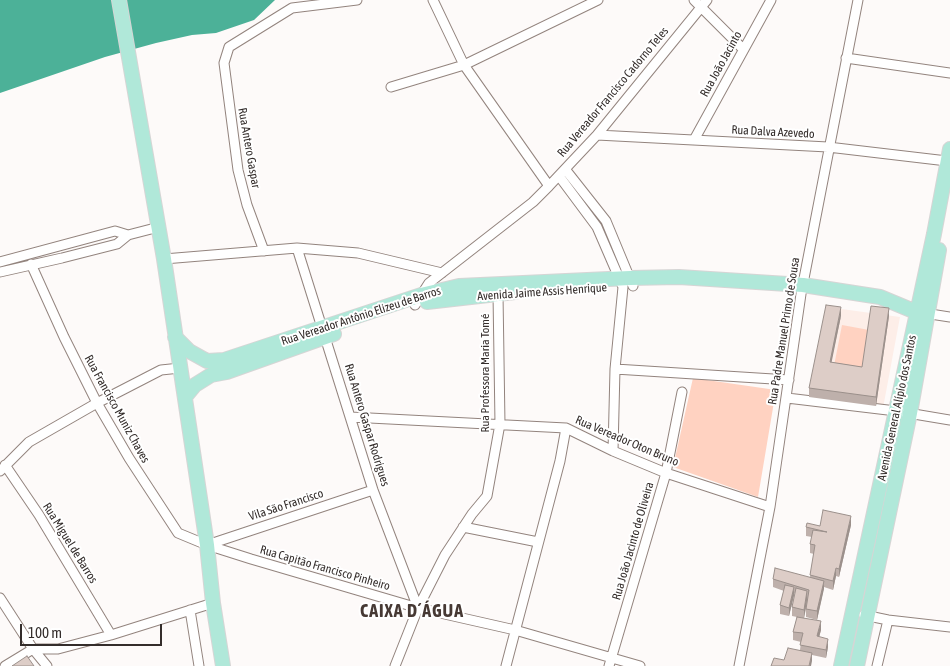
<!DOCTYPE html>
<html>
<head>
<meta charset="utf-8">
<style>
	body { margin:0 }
	#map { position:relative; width:950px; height:666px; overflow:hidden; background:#fdfaf9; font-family:"Asap Condensed",sans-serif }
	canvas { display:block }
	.scale { position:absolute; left:20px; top:624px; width:142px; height:22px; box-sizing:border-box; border:2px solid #342d2b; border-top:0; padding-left:6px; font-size:15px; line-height:18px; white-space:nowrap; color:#342d2b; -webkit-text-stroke:4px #fff; paint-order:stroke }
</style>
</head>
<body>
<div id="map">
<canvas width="950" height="666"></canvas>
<div class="scale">100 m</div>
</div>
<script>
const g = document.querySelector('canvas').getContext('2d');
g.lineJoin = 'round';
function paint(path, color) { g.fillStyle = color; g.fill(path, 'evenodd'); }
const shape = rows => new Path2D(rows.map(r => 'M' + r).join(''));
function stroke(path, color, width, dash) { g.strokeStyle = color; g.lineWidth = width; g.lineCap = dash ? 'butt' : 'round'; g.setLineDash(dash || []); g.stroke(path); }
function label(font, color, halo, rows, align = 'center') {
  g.font = font + ' "Asap Condensed",sans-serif'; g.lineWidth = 4; g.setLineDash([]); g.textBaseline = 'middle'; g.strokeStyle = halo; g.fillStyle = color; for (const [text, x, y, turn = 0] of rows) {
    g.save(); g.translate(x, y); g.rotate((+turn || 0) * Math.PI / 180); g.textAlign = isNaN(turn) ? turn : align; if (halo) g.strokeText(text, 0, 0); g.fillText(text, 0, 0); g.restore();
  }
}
paint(shape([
	[827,307,900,317,883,408,808,399]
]), '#fdeee8');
paint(shape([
	[842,325,869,330,862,376,833,371],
	[693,378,776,390,758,497,673,467]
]), '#ffd2c1');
paint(shape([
	[0,0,275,0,254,20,216,33,192,35,156,43,105,57,0,93]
]), '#4cb198');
const street = shape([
	[433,0,464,65,549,186],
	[694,0,743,49],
	[846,58,950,73],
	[391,87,464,65,598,0],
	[597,135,828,147,947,161],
	[694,140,771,0],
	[565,169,606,221,633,286],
	[559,176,597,227,623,287,615,369,613,451],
	[297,248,373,490,418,608],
	[264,251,247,205,238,170,224,63,229,47,292,8,357,0],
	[164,259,297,248,358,253,442,273],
	[0,262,115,231,128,235],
	[31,264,64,337,97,403,129,458,178,533,207,545,251,559,418,608,515,630,640,666],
	[0,272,62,258,117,244,128,235,159,227],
	[415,305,429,283,533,202,549,186,597,135,707,0],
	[924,313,950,317],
	[615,369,789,380],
	[787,398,896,411,950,420],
	[350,417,566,428,613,451,666,473,770,507],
	[5,465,39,515,111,635],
	[0,471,29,442,97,403,161,370,180,368],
	[463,527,538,542],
	[207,545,373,490],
	[0,598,33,649,47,666],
	[190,610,199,666],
	[864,615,888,620,950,627],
	[5,666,33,649,58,649,111,635,213,603],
	[395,666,418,608,445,555,472,514,487,496,500,424,498,294],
	[506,666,560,461,566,428],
	[609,666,666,473,682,392],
	[739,666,770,507,801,294,858,0],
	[877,666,888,620]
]);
const primary = shape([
	[119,0,164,259,207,545,213,603,223,666],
	[427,302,515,292],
	[175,337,189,351,207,361,224,360,421,295,459,286,630,278,679,277,803,285,880,297,916,312],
	[185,397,195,385,211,375,227,372,334,334],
	[841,666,934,234,950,149],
	[857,666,910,413,939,250]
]);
stroke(street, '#93847e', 11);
stroke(primary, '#d6d5d5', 16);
stroke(street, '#fff', 9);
stroke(primary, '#b0e8d9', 14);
paint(shape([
	[841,316,831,362,862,367,889,316,876,406,809,397,809,388],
	[851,525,839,577,836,576,833,590,824,587,817,620,806,617,806,609,804,618,821,630,819,637,828,647,826,658,812,655,812,661,784,660,800,650,801,642,793,640,793,632,797,617,792,616,792,607,795,594,794,593,789,616,780,614,780,605,784,591,773,587,773,579,810,577,814,554,810,553,810,544,812,537,806,536,806,527,820,526]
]), '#beb0ab');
paint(shape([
	[841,307,841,316,830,370,830,362],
	[889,308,889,316,876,406,876,397],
	[851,516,851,525,839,577,839,569],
	[836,568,836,576,833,590,833,581],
	[824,581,824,589,817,620,817,611],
	[794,587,794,596,789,616,789,608],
	[807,591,807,600,804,618,804,610],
	[821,621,821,630,817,645,817,636],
	[828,639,828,647,826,658,826,650],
	[812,653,812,661,811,666,809,666]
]), '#9b908b');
const building = shape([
	[826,305,841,307,830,362,862,367,871,306,889,308,876,397,809,388,826,305],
	[823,510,851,516,839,569,836,568,833,581,810,575,815,545,810,544,813,530,827,532,806,527,807,523,820,526,823,510],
	[775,568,824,581,817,611,806,609,809,590,773,579,775,568],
	[785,585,794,587,789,608,780,605,785,585],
	[796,588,807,591,804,610,792,607,796,588],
	[797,617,821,621,817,636,828,639,826,650,800,645,803,633,793,632,797,617],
	[788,648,812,653,809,666,771,666,774,658,784,660,788,648],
	[27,656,34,666,12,666,27,656]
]);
paint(building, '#ddcdc7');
stroke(building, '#9b908b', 1);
label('12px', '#342d2b', '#fff', [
	["Rua João Jacinto",721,64,-61],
	["Rua Vereador Francisco Cadorno Teles",613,92,-50],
	["Rua Dalva Azevedo",773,132,3],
	["Rua Antero Gaspar",249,148,80],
	["Avenida Jaime Assis Henrique",542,292,-4],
	["Rua Vereador Antônio Elizeu de Barros",361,316,-18],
	["Rua Padre Manuel Primo de Sousa",784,331,-81],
	["Rua Professora Maria Tomé",485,373,-90],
	["Avenida General Alípio dos Santos",897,408,-78],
	["Rua Francisco Muniz Chaves",117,409,61],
	["Rua Antero Gaspar Rodrigues",367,425,73],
	["Rua Vereador Oton Bruno",627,441,23],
	["Vila São Francisco",286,505,-18],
	["Rua João Jacinto de Oliveira",633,541,-74],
	["Rua Miguel de Barros",70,543,58],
	["Rua Capitão Francisco Pinheiro",325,568,16]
]);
g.letterSpacing = '1px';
label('bold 18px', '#463934', '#fff', [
	["CAIXA D´ÁGUA",412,611]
]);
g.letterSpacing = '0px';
</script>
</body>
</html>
